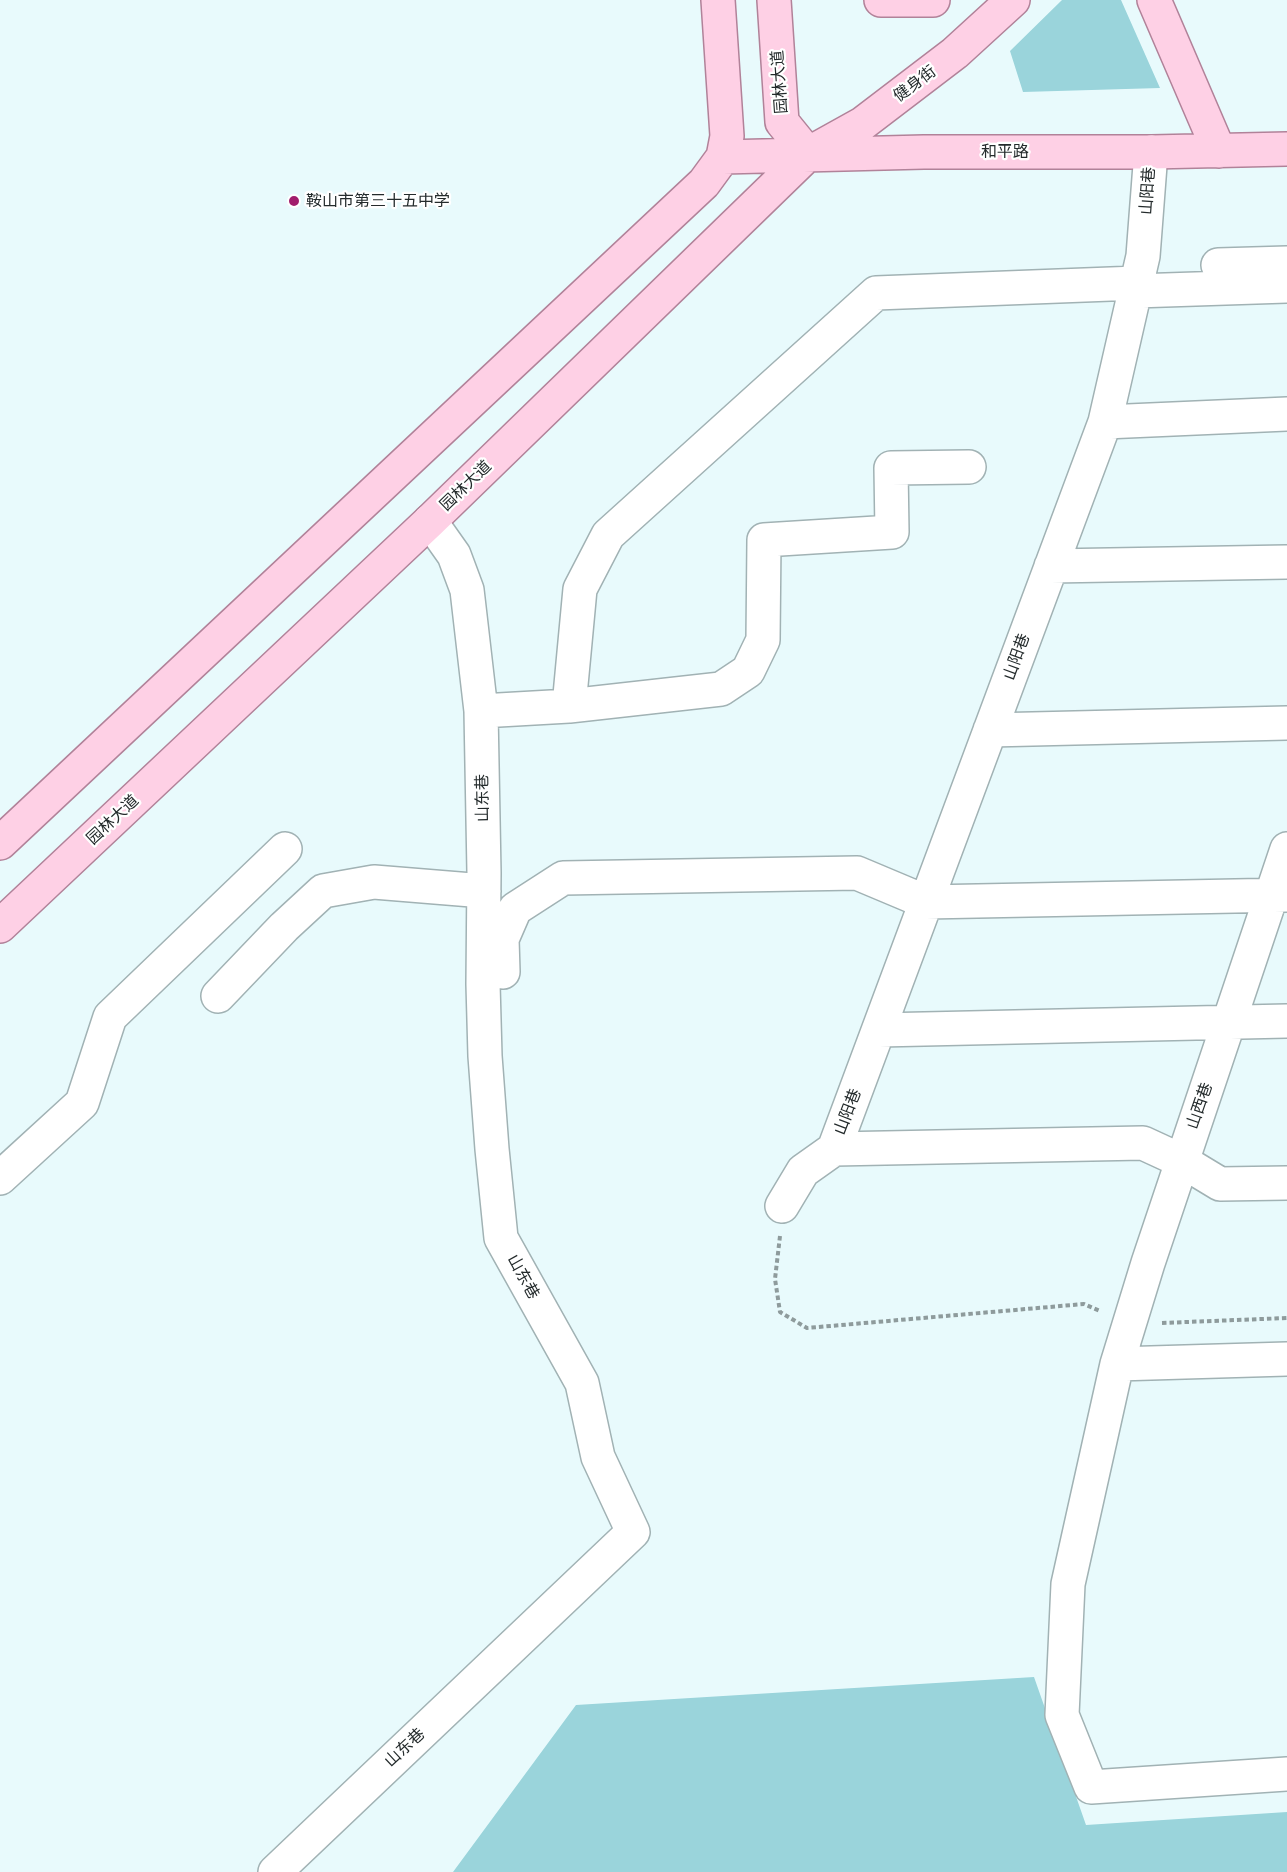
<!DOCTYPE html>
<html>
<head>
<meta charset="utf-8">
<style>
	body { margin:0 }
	canvas { display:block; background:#e8fafc }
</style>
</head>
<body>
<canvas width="1287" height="1872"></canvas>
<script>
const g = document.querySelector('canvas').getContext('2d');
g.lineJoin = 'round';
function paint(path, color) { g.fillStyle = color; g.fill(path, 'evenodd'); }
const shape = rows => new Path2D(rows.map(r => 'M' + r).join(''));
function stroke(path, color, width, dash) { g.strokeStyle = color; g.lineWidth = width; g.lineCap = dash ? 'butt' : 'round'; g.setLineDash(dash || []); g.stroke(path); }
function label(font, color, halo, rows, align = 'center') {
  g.font = font + ' Rubik,"Noto Sans SC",sans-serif'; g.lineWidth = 4.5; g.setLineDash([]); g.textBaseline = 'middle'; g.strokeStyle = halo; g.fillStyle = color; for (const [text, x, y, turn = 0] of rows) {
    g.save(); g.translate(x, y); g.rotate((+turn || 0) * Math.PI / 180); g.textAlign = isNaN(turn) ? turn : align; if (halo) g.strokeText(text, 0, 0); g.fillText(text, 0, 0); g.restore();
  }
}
paint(shape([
	[1062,0,1121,0,1160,88,1023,92,1010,51],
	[1034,1677,1086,1825,1287,1812,1287,1872,453,1872,576,1705]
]), '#9ad4db');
const minor = shape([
	[1218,265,1287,263],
	[1135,291,1287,286],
	[1105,422,1287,414],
	[1051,566,1287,562],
	[569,706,580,589,608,535,876,293,1137,283],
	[481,711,569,706,721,689,748,671,763,640,764,540,892,532,891,468,969,467],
	[990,730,1287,723],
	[1287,849,1148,1263,1117,1364,1068,1584,1062,1715,1091,1787,1287,1774],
	[503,972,502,939,515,909,563,878,857,873,926,902,1287,895],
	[218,996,284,927,323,891,374,882,484,891],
	[879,1030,1287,1021],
	[834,1149,1105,422,1143,256,1151,152],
	[0,1178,82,1103,110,1017,285,849],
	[782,1206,803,1171,834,1149,1143,1143,1182,1161,1220,1184,1287,1183],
	[1117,1364,1287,1359],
	[275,1872,633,1532,598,1457,582,1383,501,1238,492,1149,485,1056,483,984,484,873,481,711,467,590,454,555,430,521]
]);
const major = shape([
	[774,0,782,122,808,154],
	[881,0,933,0],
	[1154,0,1219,151],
	[723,157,924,152,1151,152,1287,149],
	[0,843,704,183,723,157,727,136,718,0],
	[0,926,430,521,808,154,862,124,955,53,1013,0]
]);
stroke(minor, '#a1b2b4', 36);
stroke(major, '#b18299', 36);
stroke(shape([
	[780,1236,775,1279,780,1312,807,1328,1084,1304,1100,1311],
	[1162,1323,1287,1318]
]), '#8e9b9c', 4, [4.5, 3]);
stroke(minor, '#fff', 33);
stroke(major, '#fed0e5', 33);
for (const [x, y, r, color] of [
	[294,201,6,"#a11d6c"]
]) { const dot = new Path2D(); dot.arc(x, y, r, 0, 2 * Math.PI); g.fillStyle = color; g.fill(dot); stroke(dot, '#fff', 2); }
label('16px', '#242b2c', '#fff', [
	["园林大道",780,82,-94],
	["健身街",915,84,-37],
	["和平路",1005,152],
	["山阳巷",1148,191,-86],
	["园林大道",466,486,-44],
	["山阳巷",1017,657,-70],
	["山东巷",483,798,-91],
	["园林大道",113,820,-43],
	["山西巷",1200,1106,-71],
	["山阳巷",848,1112,-69],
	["山东巷",523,1277,61],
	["山东巷",405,1748,-43]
]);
label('16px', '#242b2c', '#fff', [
	["鞍山市第三十五中学",306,201]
], 'left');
</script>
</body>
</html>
